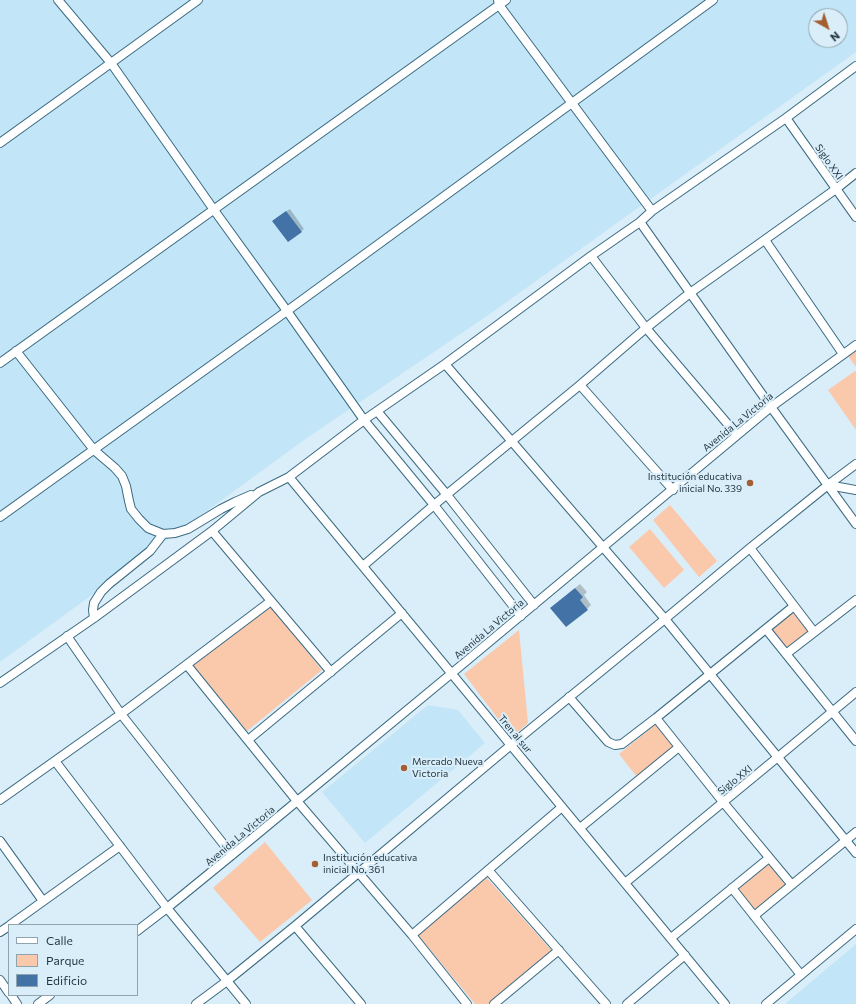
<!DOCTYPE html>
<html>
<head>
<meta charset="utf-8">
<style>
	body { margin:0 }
	#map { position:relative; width:856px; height:1004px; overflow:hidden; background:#daeef9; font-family:Commissioner,sans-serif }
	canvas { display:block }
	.legend { position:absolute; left:8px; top:924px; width:130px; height:72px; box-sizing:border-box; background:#daeef9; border:1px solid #8fa4ae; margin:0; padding:5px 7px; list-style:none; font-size:12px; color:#1f343e }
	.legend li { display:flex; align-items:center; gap:8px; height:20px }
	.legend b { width:20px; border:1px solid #8fa4ae }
	.north { position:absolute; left:808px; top:8px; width:40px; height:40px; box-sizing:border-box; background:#daeef9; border:1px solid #8fa4ae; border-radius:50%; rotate:141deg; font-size:11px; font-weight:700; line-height:16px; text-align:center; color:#1f343e }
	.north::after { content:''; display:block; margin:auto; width:14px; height:18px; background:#a35e31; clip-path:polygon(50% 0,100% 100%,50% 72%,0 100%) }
</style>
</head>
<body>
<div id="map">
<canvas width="856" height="1004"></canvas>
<ul class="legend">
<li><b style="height:5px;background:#fff"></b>Calle</li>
<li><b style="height:11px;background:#fac8aa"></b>Parque</li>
<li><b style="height:11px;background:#4373a6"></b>Edificio</li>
</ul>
<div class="north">N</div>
</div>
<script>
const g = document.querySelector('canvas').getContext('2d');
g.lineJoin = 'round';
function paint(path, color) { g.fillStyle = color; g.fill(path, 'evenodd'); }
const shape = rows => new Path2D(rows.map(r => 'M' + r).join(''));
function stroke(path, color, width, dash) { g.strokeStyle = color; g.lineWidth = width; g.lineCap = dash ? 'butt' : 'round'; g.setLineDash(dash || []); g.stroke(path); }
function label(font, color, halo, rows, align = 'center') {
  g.font = font + ' Commissioner,sans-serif'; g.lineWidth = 4; g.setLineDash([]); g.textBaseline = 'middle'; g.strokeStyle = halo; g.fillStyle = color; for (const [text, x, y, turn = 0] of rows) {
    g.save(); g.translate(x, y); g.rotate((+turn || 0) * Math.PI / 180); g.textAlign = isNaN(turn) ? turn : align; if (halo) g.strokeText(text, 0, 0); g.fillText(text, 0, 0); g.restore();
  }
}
paint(shape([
	[0,0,856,0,856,52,487,316,304,440,0,662],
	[816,16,840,16,840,40,816,40],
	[428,705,458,710,485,743,365,843,322,792],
	[856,944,856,1004,785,1004]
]), '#c2e5f7');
paint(shape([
	[856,351,856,367,848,356],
	[855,371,856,372,856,430,828,390],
	[670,505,717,561,699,577,653,520],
	[650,529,684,570,664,588,629,547],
	[270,606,322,670,247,731,192,664],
	[792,611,809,632,787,650,770,629],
	[519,630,528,723,512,737,464,674],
	[656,724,675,746,637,777,619,754],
	[265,842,312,900,260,942,213,888],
	[768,863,785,885,754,911,736,889],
	[486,877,552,951,488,1004,475,1004,418,935]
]), '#fac8aa');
paint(shape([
	[290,209,304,229,288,241,276,218],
	[580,584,587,592,584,595,591,605,587,609,551,608]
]), '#0003');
paint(shape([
	[286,211,302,232,288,242,272,221],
	[575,588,583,597,580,600,588,610,566,627,550,608]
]), '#4373a6');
const minor = shape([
	[58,0,111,63,214,210,287,311,364,420,434,505,521,616],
	[498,0,499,5,652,211],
	[786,118,856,217],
	[0,143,111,63,198,0],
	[640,222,771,407,856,524],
	[765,240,843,354],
	[591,256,646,328,737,435],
	[16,351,94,450,115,468,122,476,126,486,129,501,131,509,139,519,148,528,163,534,175,533,188,529,221,509,235,502,251,495],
	[0,363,506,0],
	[445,364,665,619,856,853],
	[580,385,673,490],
	[377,411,447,495,534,605],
	[289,477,725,1004],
	[828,485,856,490],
	[0,517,287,311,713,0],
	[212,531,331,672],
	[750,548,814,632],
	[363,566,434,505,580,385,646,328,690,293,836,189,856,173],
	[94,618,93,610,94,603,101,592,109,584,150,551,163,534],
	[766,629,856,741],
	[67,636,121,714,232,855],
	[786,654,856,600],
	[187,665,297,801,412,935,467,1004],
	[0,683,94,618,212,531,259,492,289,477,364,420,445,364,591,256,640,222,652,211,786,118,856,66],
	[569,697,608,742,615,745,622,744,656,718,794,606],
	[656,718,723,802,792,885],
	[248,740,402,613],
	[55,761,167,908,246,1004],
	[0,800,121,714,271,601],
	[580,828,679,747],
	[0,841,43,901],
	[488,870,606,1004],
	[625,883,778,757,856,692],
	[732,888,801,975],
	[754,916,856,832],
	[10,925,120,846],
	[295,926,361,1004],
	[137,931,167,908,232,855,452,673,771,407,856,345],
	[0,932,9,926],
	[412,935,562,807],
	[671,938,769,858],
	[0,980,9,993],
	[11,995,17,1004],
	[38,1004,50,995],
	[196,1004,227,981,295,926,511,745,665,619,750,548,828,485,856,464],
	[494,1004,559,950],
	[627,1004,685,955],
	[766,1004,856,929]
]);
stroke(minor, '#3a6a82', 10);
stroke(minor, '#fff', 8);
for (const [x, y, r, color] of [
	[750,483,4,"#a35e31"],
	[404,768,4,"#a35e31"],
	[315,864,4,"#a35e31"]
]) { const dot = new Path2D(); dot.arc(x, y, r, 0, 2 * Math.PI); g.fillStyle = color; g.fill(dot); stroke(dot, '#daeef9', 1.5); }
label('10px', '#1f343e', '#daeef9', [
	["Siglo XXI",829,162,55],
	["Avenida La Victoria",738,422,-39],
	["Avenida La Victoria",489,629,-40],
	["Tren al sur",515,734,50],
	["Siglo XXI",735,780,-39],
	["Avenida La Victoria",240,836,-40]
]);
label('10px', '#1f343e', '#daeef9', [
	["Institución educativa",742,477,"right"],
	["inicial No. 339",742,489,"right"],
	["Mercado Nueva",412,762],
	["Victoria",412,774],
	["Institución educativa",323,858],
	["inicial No. 361",323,870]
], 'left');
</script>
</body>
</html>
